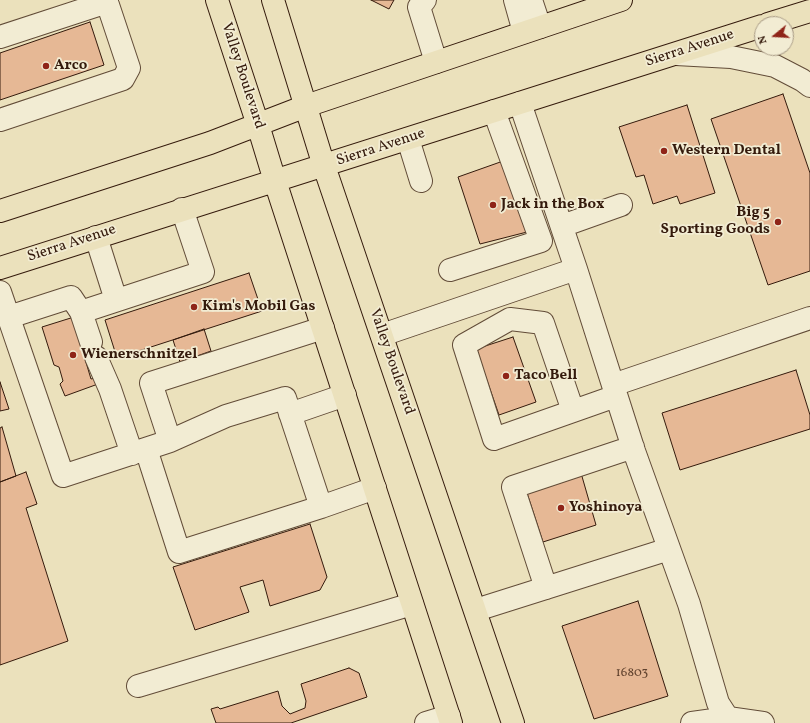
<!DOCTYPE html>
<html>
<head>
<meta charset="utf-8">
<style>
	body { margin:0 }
	#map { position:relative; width:810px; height:723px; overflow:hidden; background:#ebe1bc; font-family:Vollkorn,serif }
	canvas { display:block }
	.north { position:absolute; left:754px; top:16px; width:40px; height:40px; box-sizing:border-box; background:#f2ecd3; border:1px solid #a69883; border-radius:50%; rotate:252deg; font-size:11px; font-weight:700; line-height:16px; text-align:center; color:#341a0c }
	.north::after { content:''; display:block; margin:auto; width:14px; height:18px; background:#8f2418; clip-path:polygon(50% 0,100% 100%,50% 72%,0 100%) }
</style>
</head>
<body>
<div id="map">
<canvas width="810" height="723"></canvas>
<div class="north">N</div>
</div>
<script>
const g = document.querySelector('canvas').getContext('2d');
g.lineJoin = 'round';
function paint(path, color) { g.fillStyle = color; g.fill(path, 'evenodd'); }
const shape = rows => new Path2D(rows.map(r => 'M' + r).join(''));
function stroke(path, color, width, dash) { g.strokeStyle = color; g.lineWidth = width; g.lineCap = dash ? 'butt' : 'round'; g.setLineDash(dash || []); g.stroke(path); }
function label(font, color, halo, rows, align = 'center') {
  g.font = font + ' Vollkorn,serif'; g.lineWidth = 3.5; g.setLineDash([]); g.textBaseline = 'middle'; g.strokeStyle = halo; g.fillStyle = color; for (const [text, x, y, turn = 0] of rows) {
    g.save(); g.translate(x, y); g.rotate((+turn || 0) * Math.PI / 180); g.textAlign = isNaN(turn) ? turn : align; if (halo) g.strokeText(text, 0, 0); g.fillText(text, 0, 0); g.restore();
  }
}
const building = shape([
	[371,0,394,0,389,9,371,0],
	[90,22,104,65,0,100,0,53,90,22],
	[783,94,810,173,810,271,768,285,711,119,783,94],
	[687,105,715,193,680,204,677,196,653,204,644,175,636,177,619,127,687,105],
	[506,160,527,232,480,244,458,177,506,160],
	[249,273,262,311,117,358,105,320,249,273],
	[74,317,101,352,85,359,91,379,95,378,98,384,65,396,60,384,63,381,59,367,54,365,42,327,74,317],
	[204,329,211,351,180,362,173,340,204,329],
	[513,337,536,402,499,415,476,349,513,337],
	[796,370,810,415,810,429,680,470,662,413,796,370],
	[0,382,9,409,0,411,0,382],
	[2,427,16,476,0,482,0,428,2,427],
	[26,472,37,504,26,508,68,641,0,665,0,482,26,472],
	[581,473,596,525,543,542,526,490,581,473],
	[310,524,327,577,320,590,270,606,263,580,240,587,249,612,195,630,173,567,310,524],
	[638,601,668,696,594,719,562,626,638,601],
	[349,668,359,673,367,697,291,723,216,723,211,709,218,707,220,709,278,691,282,706,290,714,305,708,306,701,301,684,349,668]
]);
paint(building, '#e6b895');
stroke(building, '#341a0c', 1);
const minor = shape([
	[425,0,419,7,436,62],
	[515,0,524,32],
	[531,0,540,27],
	[0,37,107,2,107,0],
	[676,54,731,57,775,66,802,80,810,86],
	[520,103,576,269,634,451,689,604,718,703,731,723],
	[0,120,123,79,129,68,107,2],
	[408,139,421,181],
	[562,226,621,205],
	[96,237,116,300],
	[450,270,541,241,494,111],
	[0,292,63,476,170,441,226,416,285,398,321,507],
	[81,312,203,272,182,209],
	[9,317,71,297,81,312,91,342],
	[382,335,576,269],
	[96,357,110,389,132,454],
	[613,385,810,318],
	[573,411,543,323,510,319,464,345,494,439,616,396],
	[290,414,345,395],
	[170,441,151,383,323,328],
	[146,449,179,552,321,507,375,488],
	[546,588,513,487,633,447],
	[476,610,669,549],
	[138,686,412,604],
	[426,723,449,716],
	[692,723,728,718,763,723]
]);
const major = shape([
	[217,0,258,125,275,181,451,723],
	[273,0,324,166,513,723],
	[768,24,810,11],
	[0,211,210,143,306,106,621,0],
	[0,268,762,26]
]);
stroke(minor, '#624c38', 24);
stroke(major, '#341a0c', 24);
stroke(minor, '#f2ecd3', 22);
stroke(major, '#ebe1bc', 22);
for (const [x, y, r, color] of [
	[46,66,4,"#8f2418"],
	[664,151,4,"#8f2418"],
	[493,205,4,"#8f2418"],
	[778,222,4,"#8f2418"],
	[194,307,4,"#8f2418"],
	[73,355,4,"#8f2418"],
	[506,376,4,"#8f2418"],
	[561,508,4,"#8f2418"]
]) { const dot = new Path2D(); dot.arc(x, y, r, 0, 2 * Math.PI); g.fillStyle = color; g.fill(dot); stroke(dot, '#f2ecd3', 1.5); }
label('13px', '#60422e', null, [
	["16803",632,674]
]);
label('15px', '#341a0c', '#f2ecd3', [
	["Sierra Avenue",690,49,-18],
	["Valley Boulevard",242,76,72],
	["Sierra Avenue",381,148,-18],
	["Sierra Avenue",72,244,-18],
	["Valley Boulevard",391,362,71]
]);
label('bold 15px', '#341a0c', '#f2ecd3', [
	["Arco",54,66],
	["Western Dental",672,151],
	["Jack in the Box",501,205],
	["Big 5",770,213,"right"],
	["Sporting Goods",770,230,"right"],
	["Kim's Mobil Gas",202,307],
	["Wienerschnitzel",81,355],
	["Taco Bell",514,376],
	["Yoshinoya",569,508]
], 'left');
</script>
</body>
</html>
